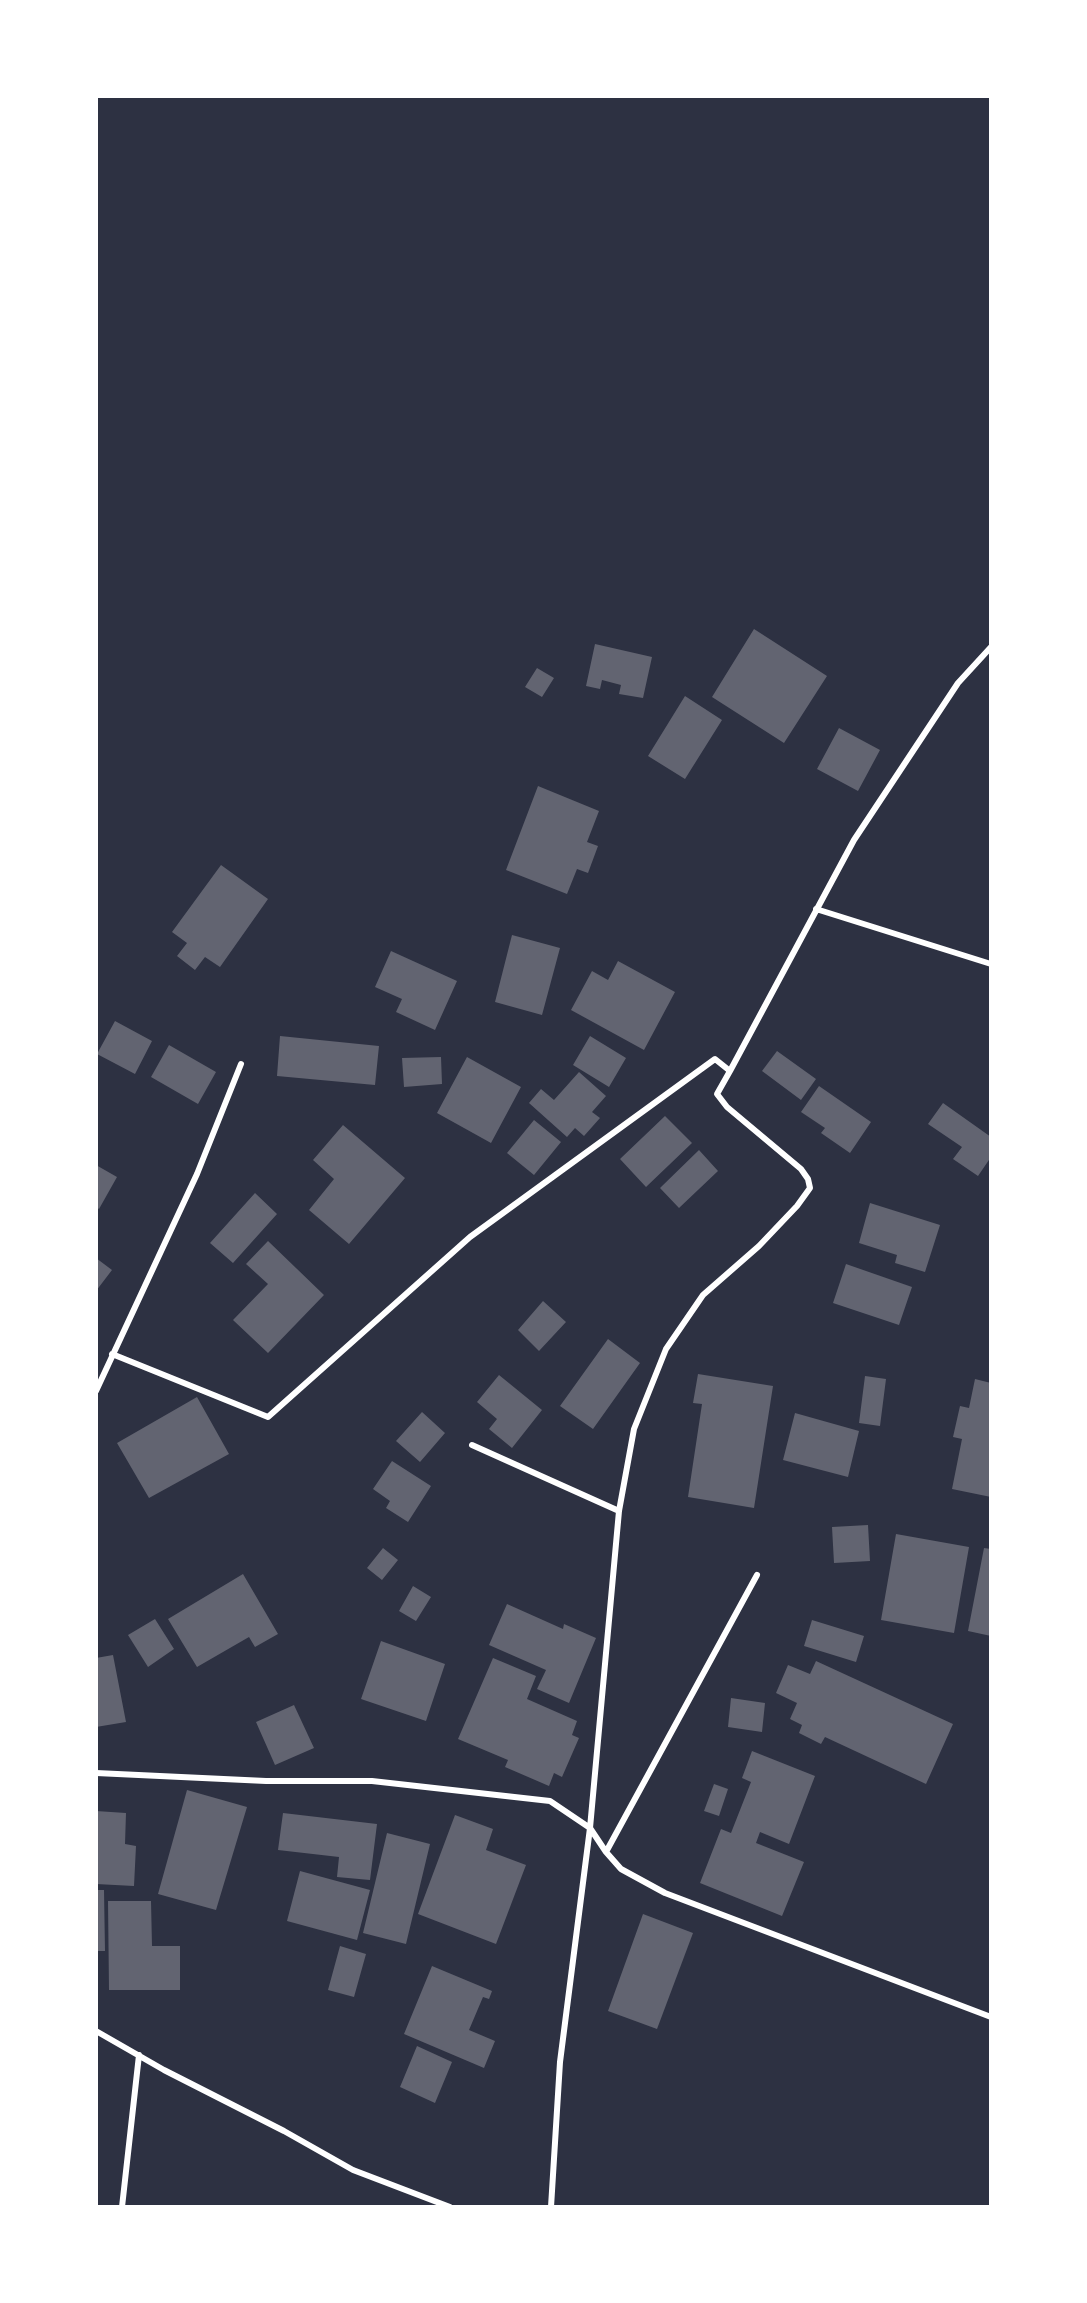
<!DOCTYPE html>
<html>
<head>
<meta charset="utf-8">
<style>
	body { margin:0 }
	#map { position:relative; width:1087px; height:2303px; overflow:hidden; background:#2d3142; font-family:"Sofia Sans Condensed",sans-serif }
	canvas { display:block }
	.frame { position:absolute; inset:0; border:98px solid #fff; pointer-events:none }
</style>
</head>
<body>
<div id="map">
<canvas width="1087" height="2303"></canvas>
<div class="frame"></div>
</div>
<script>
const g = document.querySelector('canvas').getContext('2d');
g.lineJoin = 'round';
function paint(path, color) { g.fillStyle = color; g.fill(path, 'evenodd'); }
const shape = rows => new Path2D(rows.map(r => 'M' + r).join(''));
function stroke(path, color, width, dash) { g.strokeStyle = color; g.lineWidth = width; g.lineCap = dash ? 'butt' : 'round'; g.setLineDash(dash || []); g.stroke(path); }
paint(shape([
	[754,629,827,676,784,743,712,697],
	[595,644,652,657,643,698,619,694,621,685,602,680,600,689,586,686],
	[537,668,554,678,542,697,525,687],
	[685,696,722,720,685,779,648,756],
	[839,728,880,750,858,791,817,769],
	[538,786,599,811,587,842,598,846,588,873,577,869,567,894,506,870],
	[221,865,268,899,220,967,205,957,195,970,177,956,187,943,172,932],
	[512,935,560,948,542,1015,495,1002],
	[391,951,457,981,435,1030,396,1012,402,999,375,987],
	[618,961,675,992,644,1050,571,1010,592,971,608,980],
	[115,1021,152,1041,135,1074,97,1054],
	[280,1036,379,1046,375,1085,277,1076],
	[590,1036,626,1058,609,1087,573,1065],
	[169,1045,216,1072,198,1104,151,1077],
	[777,1051,816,1079,801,1100,762,1071],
	[441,1057,442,1084,404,1087,402,1058],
	[467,1057,521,1087,491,1143,437,1113],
	[579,1072,606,1096,592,1112,600,1118,584,1136,575,1128,567,1137,529,1103,541,1089,554,1100],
	[819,1086,871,1122,850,1153,821,1133,825,1128,801,1112],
	[943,1103,991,1137,991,1157,978,1176,953,1159,962,1147,928,1124],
	[665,1116,692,1143,646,1187,620,1159],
	[534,1120,561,1142,534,1175,507,1153],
	[343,1125,405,1178,349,1244,309,1210,334,1179,313,1160],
	[699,1150,718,1171,679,1208,660,1188],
	[96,1165,117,1177,99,1209,96,1207],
	[255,1193,277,1214,233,1263,210,1243],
	[870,1203,940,1225,925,1272,895,1263,897,1255,859,1243],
	[268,1241,324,1295,268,1353,233,1320,268,1284,246,1264],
	[96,1258,112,1270,96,1291],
	[846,1264,912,1287,899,1325,833,1303],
	[543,1301,566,1322,539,1351,518,1330],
	[608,1339,640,1363,593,1429,560,1406],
	[698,1374,773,1386,754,1508,688,1497,702,1404,693,1403],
	[499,1375,542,1410,512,1448,489,1429,497,1419,477,1402],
	[865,1376,886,1379,880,1426,859,1423],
	[975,1379,991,1383,991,1497,952,1489,962,1439,953,1437,960,1406,969,1408],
	[197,1397,229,1454,149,1498,117,1443],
	[422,1412,445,1433,420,1462,396,1441],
	[795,1413,859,1431,848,1477,783,1460],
	[392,1461,431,1486,408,1522,386,1508,390,1501,373,1489],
	[868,1525,870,1561,834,1563,832,1527],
	[896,1534,969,1547,954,1633,881,1620],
	[383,1548,398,1560,382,1580,367,1568],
	[984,1548,991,1549,991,1636,968,1631],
	[243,1574,278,1634,255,1647,249,1637,197,1667,168,1619],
	[413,1586,431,1597,416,1621,399,1611],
	[507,1604,563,1629,564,1624,596,1638,569,1703,537,1689,546,1670,489,1645],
	[155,1619,174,1649,148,1667,128,1635],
	[812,1620,864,1636,856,1662,804,1646],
	[381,1641,445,1664,426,1721,361,1699],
	[113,1655,126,1722,96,1727,96,1658],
	[493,1658,536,1676,527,1699,577,1721,572,1735,579,1738,562,1777,554,1773,549,1786,505,1767,508,1760,458,1739],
	[816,1661,953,1724,926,1784,825,1737,821,1744,799,1733,802,1725,790,1719,797,1703,776,1693,788,1665,810,1674],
	[731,1698,765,1703,762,1732,728,1727],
	[294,1705,314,1748,275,1765,256,1722],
	[752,1751,815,1776,789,1844,760,1832,756,1843,804,1862,782,1916,700,1883,721,1829,731,1833,751,1782,742,1778],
	[714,1784,728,1789,719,1816,704,1811],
	[187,1790,247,1807,216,1910,158,1894],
	[96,1811,126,1813,125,1844,136,1846,134,1886,96,1884],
	[283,1813,377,1824,370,1880,337,1877,339,1857,278,1850],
	[455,1815,493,1829,486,1850,526,1865,496,1944,418,1914],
	[387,1833,430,1844,406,1944,363,1933],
	[300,1871,370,1890,357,1940,287,1921],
	[96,1890,104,1890,105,1951,96,1951],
	[108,1901,151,1901,152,1946,180,1946,180,1990,109,1990],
	[643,1914,693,1933,657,2029,608,2011],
	[340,1946,366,1954,354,1997,328,1990],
	[432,1966,492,1991,489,1999,483,1997,469,2030,495,2041,484,2068,404,2034],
	[417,2046,452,2062,435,2103,400,2087]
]), '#626471');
stroke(shape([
	[816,909,991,964],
	[730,1071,854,840,958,683,991,647],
	[112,1354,268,1417,470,1237,715,1059,730,1071,717,1094,727,1107,801,1169,808,1179,810,1188,797,1206,759,1246,703,1295,666,1349,634,1429,619,1511,590,1828,560,2062,551,2207],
	[96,1391,197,1174,241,1064],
	[472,1445,619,1511],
	[96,1773,266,1781,372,1781,550,1801,590,1828,606,1852,621,1869,665,1893,991,2017],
	[606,1852,757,1575],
	[96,2031,164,2070,284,2131,353,2170,450,2207],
	[122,2207,139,2055]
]), '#fff', 6);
</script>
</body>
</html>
